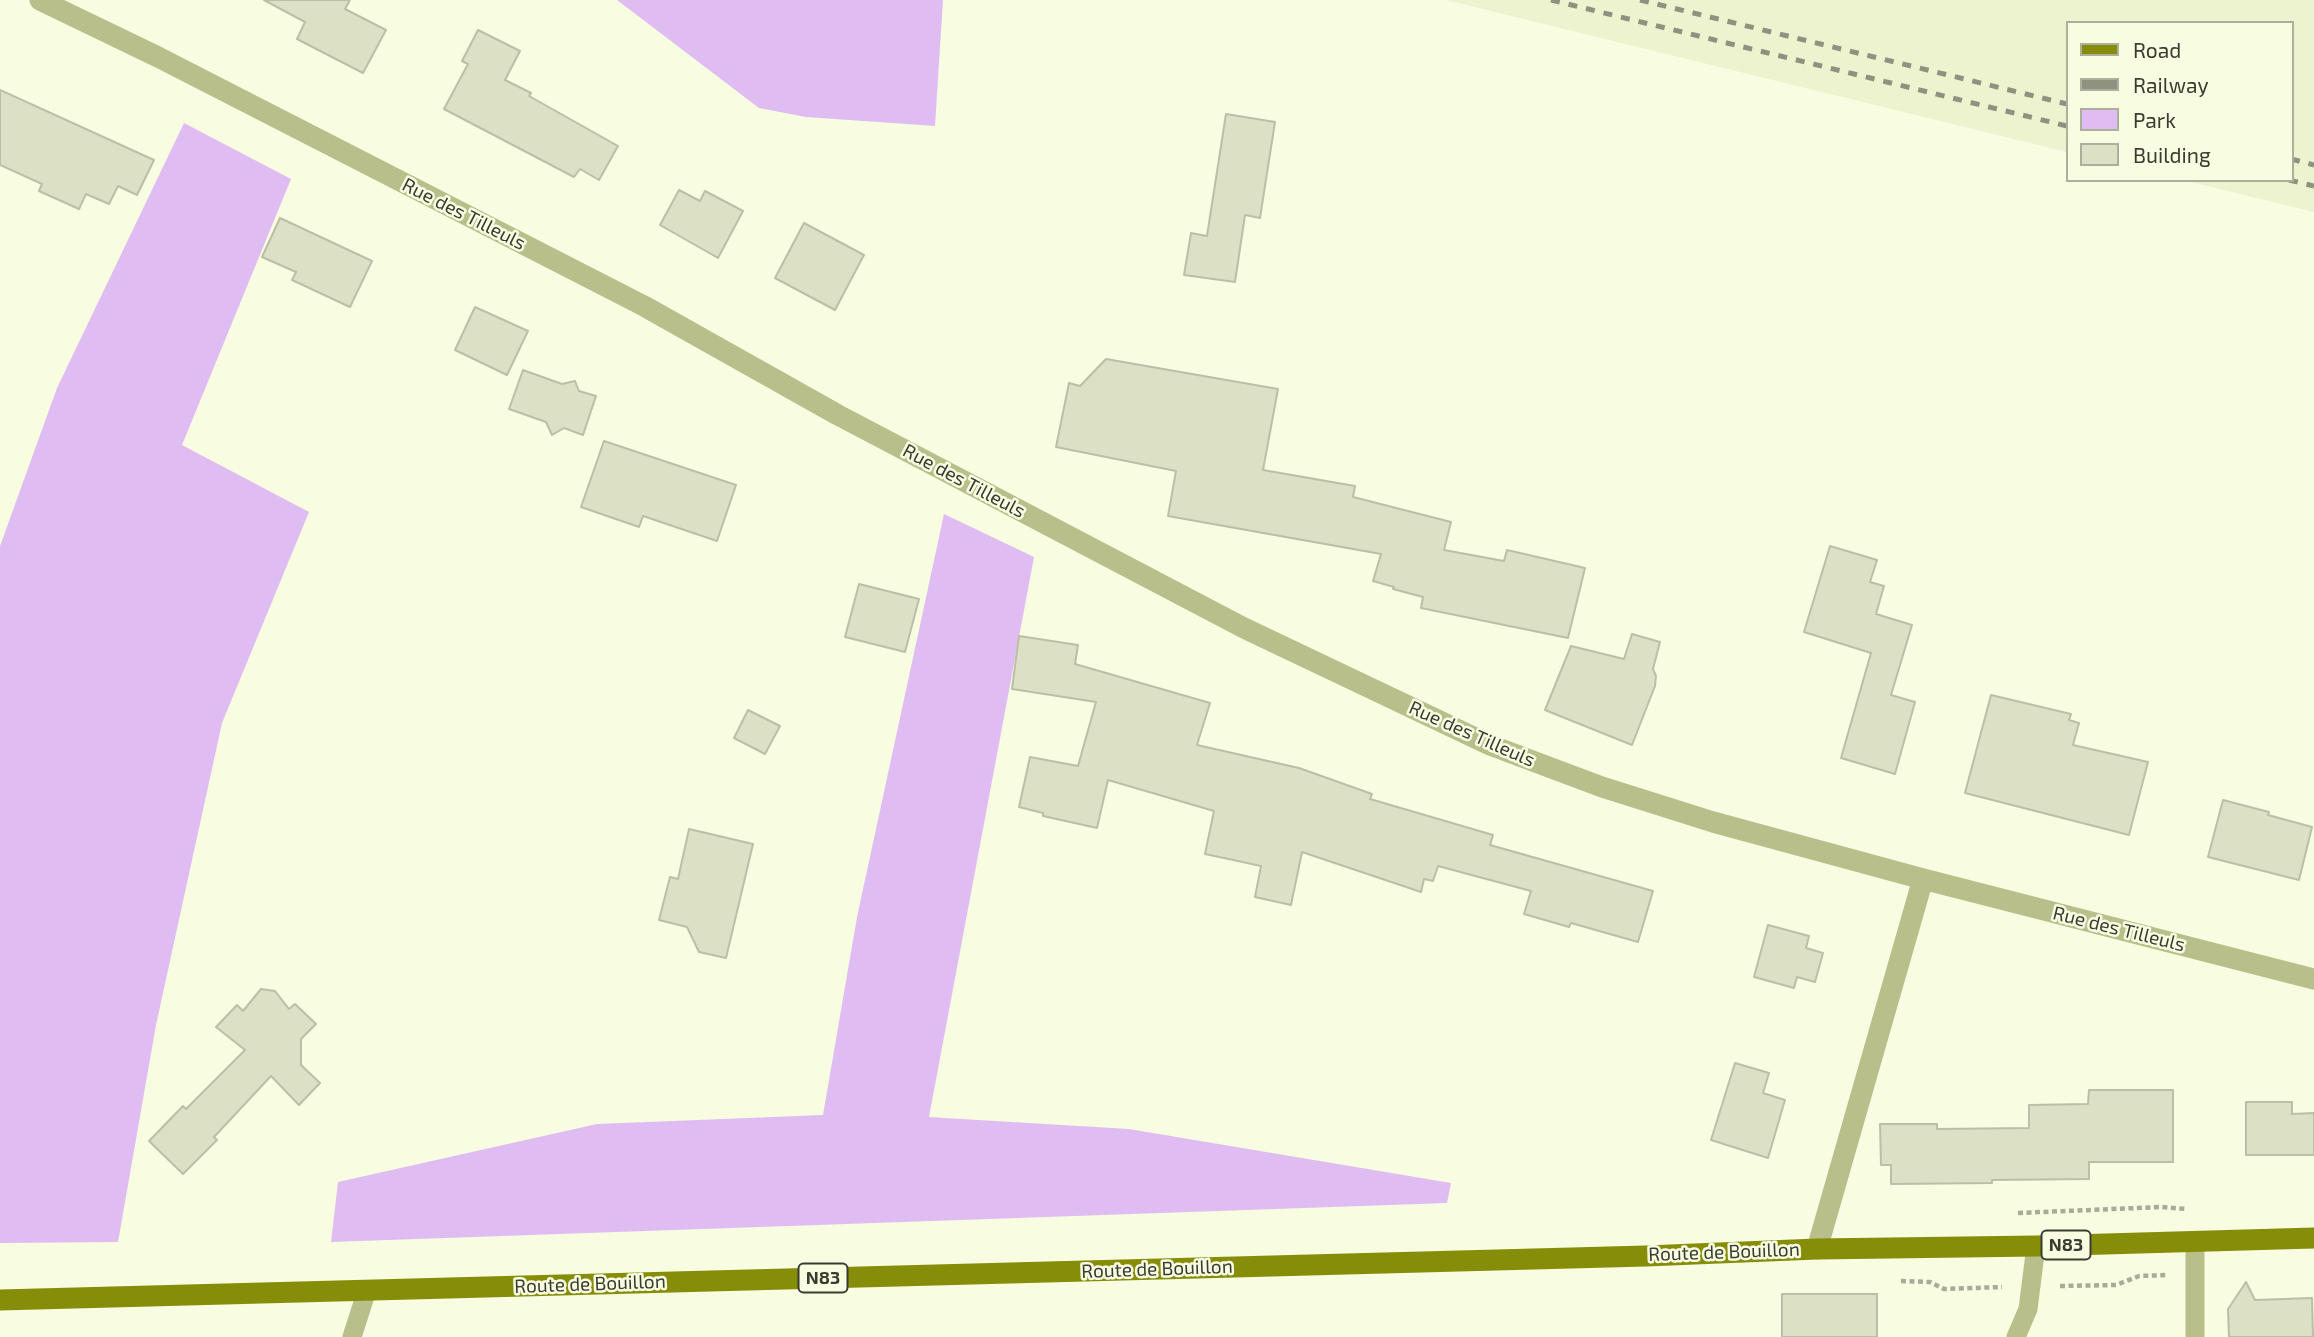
<!DOCTYPE html>
<html>
<head>
<meta charset="utf-8">
<style>
	body { margin:0 }
	#map { position:relative; width:2314px; height:1337px; overflow:hidden; background:#f8fce1; font-family:"Exo 2",sans-serif }
	canvas { display:block }
	.legend { position:absolute; left:2066px; top:21px; width:228px; height:161px; box-sizing:border-box; background:#f8fce1; border:2px solid #acaf9b; margin:0; padding:9px 12px; list-style:none; font-size:21px; color:#3b3c31 }
	.legend li { display:flex; align-items:center; gap:14px; height:35px }
	.legend b { width:35px; border:2px solid #acaf9b }
</style>
</head>
<body>
<div id="map">
<canvas width="2314" height="1337"></canvas>
<ul class="legend">
<li><b style="height:9px;background:#858d09"></b>Road</li>
<li><b style="height:9px;background:#909280"></b>Railway</li>
<li><b style="height:19px;background:#dfbdf3"></b>Park</li>
<li><b style="height:19px;background:#dce0c5"></b>Building</li>
</ul>
</div>
<script>
const g = document.querySelector('canvas').getContext('2d');
g.lineJoin = 'round';
function paint(path, color) { g.fillStyle = color; g.fill(path, 'evenodd'); }
const shape = rows => new Path2D(rows.map(r => 'M' + r).join(''));
function stroke(path, color, width, dash) { g.strokeStyle = color; g.lineWidth = width; g.lineCap = dash ? 'butt' : 'round'; g.setLineDash(dash || []); g.stroke(path); }
function label(font, color, halo, rows, align = 'center') {
  g.font = font + ' "Exo 2",sans-serif'; g.lineWidth = 5; g.setLineDash([]); g.textBaseline = 'middle'; g.strokeStyle = halo; g.fillStyle = color; for (const [text, x, y, turn = 0] of rows) {
    g.save(); g.translate(x, y); g.rotate((+turn || 0) * Math.PI / 180); g.textAlign = isNaN(turn) ? turn : align; if (halo) g.strokeText(text, 0, 0); g.fillText(text, 0, 0); g.restore();
  }
}
paint(shape([
	[1446,0,2314,0,2314,212,2183,180,2291,180,2291,23,2067,23,2067,152]
]), '#edf2cf');
paint(shape([
	[617,0,943,0,935,126,806,117,759,108],
	[184,123,291,179,182,445,309,512,222,723,156,1025,118,1242,0,1243,0,546,57,388],
	[944,514,1034,557,929,1117,1129,1129,1451,1183,1447,1203,331,1242,338,1182,597,1124,823,1115,857,917]
]), '#dfbdf3');
const building = shape([
	[264,0,350,0,345,9,386,30,363,73,297,39,305,22,264,0],
	[478,30,520,51,505,80,531,93,529,96,618,146,599,180,580,169,574,177,444,109,468,64,462,61,478,30],
	[0,90,154,160,137,195,118,186,109,204,86,194,79,209,39,191,42,184,0,165,0,90],
	[1226,114,1275,122,1260,218,1245,215,1235,282,1184,275,1191,233,1207,236,1226,114],
	[679,190,700,201,705,191,743,211,718,258,660,225,679,190],
	[280,218,372,261,350,307,292,280,296,272,262,257,280,218],
	[804,223,864,255,835,310,775,278,804,223],
	[475,307,528,331,507,375,455,350,475,307],
	[1106,359,1278,389,1263,470,1355,486,1353,497,1451,522,1444,550,1504,561,1507,550,1585,568,1568,638,1421,608,1423,597,1393,589,1394,587,1373,581,1381,554,1168,516,1176,471,1056,447,1069,383,1080,386,1106,359],
	[523,370,562,384,575,381,579,391,596,396,583,435,564,428,552,435,546,422,509,409,523,370],
	[604,441,736,485,717,541,643,516,639,527,581,507,604,441],
	[1830,546,1877,560,1870,582,1884,586,1876,614,1912,625,1891,695,1915,702,1895,774,1841,758,1871,653,1804,632,1830,546],
	[859,584,919,599,905,652,845,637,859,584],
	[1632,634,1660,642,1653,669,1656,676,1655,686,1632,745,1545,710,1571,646,1624,659,1632,634],
	[1019,636,1078,645,1075,664,1210,703,1197,745,1299,768,1372,794,1370,799,1493,835,1490,845,1653,891,1638,942,1571,923,1569,927,1524,914,1531,891,1438,866,1433,881,1424,879,1421,892,1302,852,1291,905,1255,897,1261,866,1205,854,1214,811,1108,780,1097,828,1043,816,1043,813,1019,807,1030,757,1078,766,1096,702,1012,689,1019,636],
	[1991,695,2071,714,2069,720,2079,723,2073,745,2148,762,2129,835,1965,793,1991,695],
	[748,710,780,726,765,754,734,738,748,710],
	[2223,800,2269,812,2268,815,2312,827,2299,880,2208,857,2223,800],
	[689,829,753,844,726,958,699,952,687,927,659,920,670,877,678,879,689,829],
	[1768,925,1809,936,1806,948,1823,953,1815,982,1797,977,1794,988,1754,977,1768,925],
	[261,989,275,991,289,1009,295,1004,316,1024,301,1039,301,1065,320,1083,299,1105,271,1076,214,1137,217,1140,183,1174,149,1141,183,1106,186,1109,245,1050,216,1027,237,1005,243,1011,261,989],
	[1735,1063,1769,1073,1763,1093,1785,1100,1768,1158,1711,1140,1735,1063],
	[2089,1090,2173,1090,2173,1162,2089,1162,2089,1179,1992,1180,1992,1183,1891,1184,1891,1165,1881,1165,1880,1124,1937,1124,1937,1129,2029,1128,2029,1105,2088,1104,2089,1090],
	[2246,1102,2292,1102,2292,1114,2314,1113,2314,1155,2246,1155,2246,1102],
	[2246,1282,2255,1300,2312,1298,2313,1337,2229,1337,2228,1309,2246,1282],
	[1782,1294,1877,1294,1877,1337,1782,1337,1782,1294]
]);
paint(building, '#dce0c5');
stroke(building, '#bcbfa5', 2);
stroke(shape([
	[2018,1213,2161,1207,2187,1209],
	[1901,1281,1930,1282,1944,1289,2002,1287],
	[2060,1286,2116,1285,2139,1276,2168,1275]
]), '#a8ab96', 4.5, [5, 3.5]);
stroke(shape([
	[2195,1241,2195,1337],
	[352,1337,367,1290],
	[2016,1337,2028,1309,2036,1246]
]), '#b9bf8a', 19);
stroke(shape([
	[40,0,158,57,644,306,838,415,1244,628,1490,745,1602,787,1713,822,1923,879,2314,979],
	[1817,1249,1923,879]
]), '#b9bf8a', 21);
stroke(shape([
	[0,1300,1646,1256,1817,1249,2036,1246,2314,1238]
]), '#858d09', 21);
stroke(shape([
	[1551,0,2067,126],
	[1640,0,2067,104],
	[2291,159,2314,165],
	[2289,180,2314,186]
]), '#909280', 5, [9, 9]);
for (const [x, y, w] of [
	[2066,1245,49],
	[823,1278,49]
]) { const box = new Path2D(); box.roundRect(x - w / 2, y - 14.5, w, 29, 5); g.fillStyle = '#f8fce1'; g.fill(box); stroke(box, '#3b3c31', 2); }
label('bold 18px', '#3b3c31', null, [
	["N83",2066,1245],
	["N83",823,1278]
]);
label('19px', '#3b3c31', '#f8fce1', [
	["Rue des Tilleuls",464,214,27],
	["Rue des Tilleuls",964,481,28],
	["Rue des Tilleuls",1472,734,24],
	["Rue des Tilleuls",2119,929,14],
	["Route de Bouillon",1724,1252,-2],
	["Route de Bouillon",1157,1269,-2],
	["Route de Bouillon",590,1284,-2]
]);
</script>
</body>
</html>
